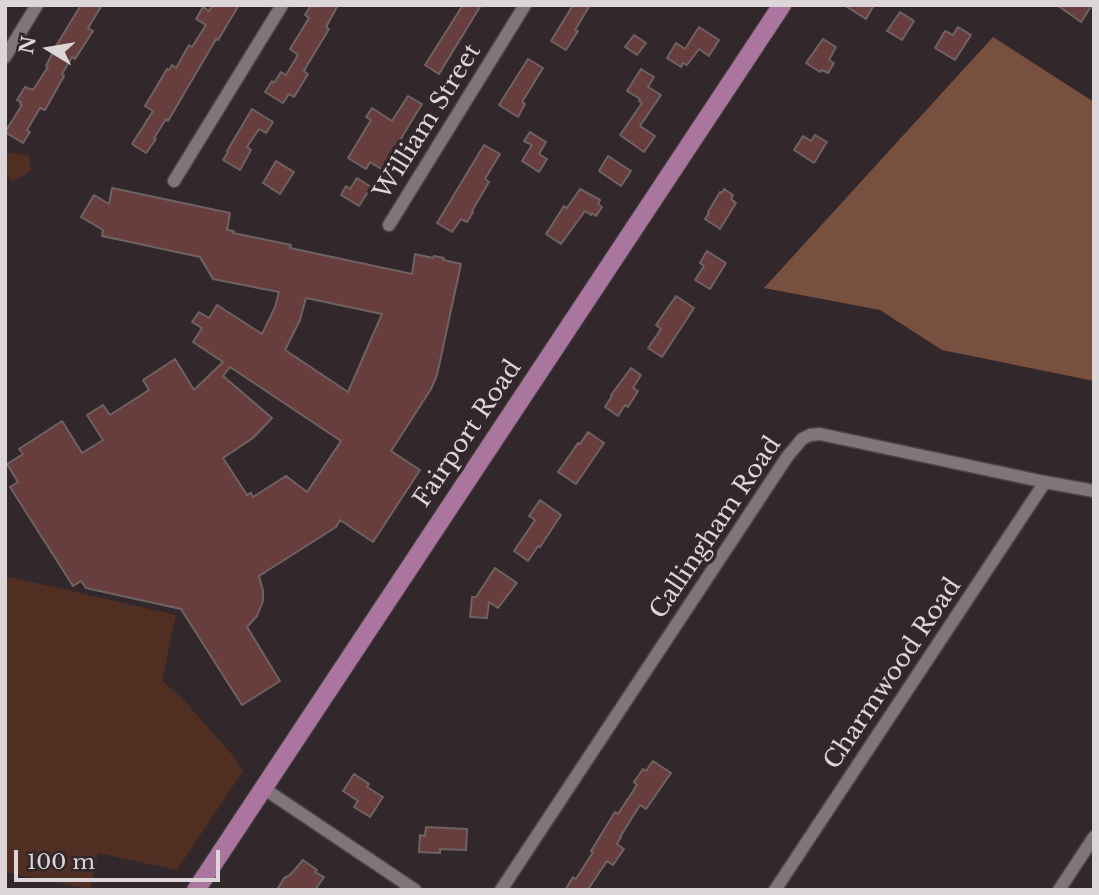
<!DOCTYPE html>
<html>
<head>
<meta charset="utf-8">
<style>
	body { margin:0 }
	#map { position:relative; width:1099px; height:895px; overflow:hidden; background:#32282c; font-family:"Libre Baskerville",serif }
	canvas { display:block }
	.frame { position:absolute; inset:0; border:7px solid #ddd6d8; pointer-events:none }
	.north { position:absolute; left:14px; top:14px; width:70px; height:70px; -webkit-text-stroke:5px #32282c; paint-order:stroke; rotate:281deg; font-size:19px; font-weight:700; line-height:28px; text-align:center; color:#ddd6d8 }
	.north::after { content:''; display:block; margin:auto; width:24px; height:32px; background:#ddd6d8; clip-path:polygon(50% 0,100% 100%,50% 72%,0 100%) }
	.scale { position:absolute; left:14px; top:850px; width:206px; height:32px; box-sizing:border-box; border:4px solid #ddd6d8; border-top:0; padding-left:9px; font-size:21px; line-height:24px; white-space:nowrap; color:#ddd6d8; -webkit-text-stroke:5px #32282c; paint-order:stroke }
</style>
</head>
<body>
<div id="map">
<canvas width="1099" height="895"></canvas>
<div class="frame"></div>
<div class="north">N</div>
<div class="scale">100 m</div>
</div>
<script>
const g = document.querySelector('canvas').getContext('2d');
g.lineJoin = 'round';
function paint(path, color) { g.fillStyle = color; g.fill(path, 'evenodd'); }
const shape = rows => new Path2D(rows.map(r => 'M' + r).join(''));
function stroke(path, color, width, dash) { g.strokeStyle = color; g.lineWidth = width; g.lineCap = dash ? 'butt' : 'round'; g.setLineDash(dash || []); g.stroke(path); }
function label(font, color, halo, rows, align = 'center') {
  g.font = font + ' "Libre Baskerville",serif'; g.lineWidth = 7; g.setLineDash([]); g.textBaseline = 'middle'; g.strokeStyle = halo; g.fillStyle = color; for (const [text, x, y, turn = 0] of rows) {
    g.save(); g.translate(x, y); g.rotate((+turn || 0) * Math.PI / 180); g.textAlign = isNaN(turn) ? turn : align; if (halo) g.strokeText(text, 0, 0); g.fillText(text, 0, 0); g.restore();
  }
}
paint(shape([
	[15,153,29,156,31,171,12,182,5,172,5,154],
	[5,576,176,615,162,681,181,697,234,757,243,771,177,870,98,853,90,889,5,872]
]), '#502f22');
paint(shape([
	[993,37,1094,102,1094,381,942,350,880,310,764,288]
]), '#785040');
const building = shape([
	[81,5,102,5,88,28,93,31,75,59,72,57,62,74,64,76,45,110,40,108,27,130,30,132,23,143,5,132,22,105,20,104,21,102,17,100,25,87,33,90,48,67,46,66,56,46,81,5],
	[213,5,239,5,218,40,216,39,168,121,166,119,154,138,156,139,146,153,132,144,153,111,145,106,167,69,169,70,172,65,176,68,189,45,192,47,206,25,196,19,203,7,209,11,213,5],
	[311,5,315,7,316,5,338,5,326,27,329,29,306,67,304,71,308,74,294,97,289,94,283,103,265,92,272,81,274,83,281,72,286,75,298,55,290,49,309,18,305,15,311,5],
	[463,5,481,5,439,74,425,65,463,5],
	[573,5,590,5,575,30,578,31,566,50,551,41,573,5],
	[844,5,874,5,866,19,844,5],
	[1057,5,1092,5,1081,22,1057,5],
	[900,12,914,21,902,40,887,31,900,12],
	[699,27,719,40,709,56,699,49,687,65,683,63,681,67,667,58,676,43,685,49,699,27],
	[958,27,971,35,955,60,935,48,945,31,953,35,958,27],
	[634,35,646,43,637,55,625,47,634,35],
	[823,39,836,47,829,60,834,63,828,73,822,70,820,72,806,63,823,39],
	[528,59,543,68,522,102,525,104,518,117,499,105,528,59],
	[641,69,654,77,648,87,661,95,640,126,655,136,644,152,620,135,642,103,639,101,640,99,627,91,641,69],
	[408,96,422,104,403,135,399,143,402,145,386,172,370,162,366,169,348,158,371,120,366,117,372,108,392,121,408,96],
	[252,109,273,122,266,133,259,129,247,147,251,150,240,170,223,160,228,152,227,151,252,109],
	[530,132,546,142,539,154,547,159,539,172,522,161,532,145,524,141,530,132],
	[815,135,827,142,814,163,794,150,803,136,811,141,815,135],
	[484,145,500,154,485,179,489,182,472,211,473,212,467,222,461,219,452,232,437,223,484,145],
	[608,156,631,171,621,186,599,171,608,156],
	[276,161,294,172,280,194,263,183,276,161],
	[357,178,371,187,359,206,341,195,346,186,350,189,357,178],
	[112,188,230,213,227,230,234,231,233,233,291,245,290,248,412,274,415,254,433,258,434,256,444,258,443,260,461,264,437,375,431,389,391,451,420,470,373,542,340,520,336,527,259,576,263,591,263,601,257,616,247,627,280,681,242,705,181,609,86,588,81,581,73,586,10,487,18,482,7,464,23,454,19,449,62,421,82,453,103,440,87,415,103,405,110,415,149,390,143,380,175,359,194,390,223,362,193,342,202,328,192,322,199,312,209,318,217,305,262,334,275,307,279,292,213,279,200,257,102,236,103,230,81,217,94,195,109,204,112,188],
	[306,298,382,314,348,392,285,350,300,320,306,298],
	[230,367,341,441,307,492,286,476,253,497,251,493,247,495,223,458,253,438,272,418,223,376,230,367],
	[580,189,600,200,598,204,602,207,596,216,592,213,591,215,585,211,561,244,546,234,564,206,567,208,580,189],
	[724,189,733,195,731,199,736,203,720,229,705,219,709,213,708,212,720,192,722,193,724,189],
	[707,251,726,263,710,289,695,280,704,266,700,263,707,251],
	[676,296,694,308,662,357,648,348,661,329,656,325,676,296],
	[631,368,641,375,633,388,638,391,628,407,625,405,618,416,605,407,612,396,611,395,631,368],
	[588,432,604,443,576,484,558,472,578,443,580,444,588,432],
	[540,500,561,515,540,547,538,546,528,561,514,551,535,520,529,516,540,500],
	[495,568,517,583,498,608,489,602,487,618,470,617,472,597,476,597,495,568],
	[653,761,671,773,646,809,640,805,620,837,621,837,617,844,624,849,613,865,607,861,589,888,592,890,565,890,573,877,576,879,593,852,591,851,615,812,618,814,637,785,634,782,643,769,646,771,653,761],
	[354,774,369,784,367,787,383,797,370,817,354,807,358,801,343,791,354,774],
	[426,827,467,829,466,850,440,849,440,853,419,852,420,835,425,836,426,827],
	[303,860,317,870,315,872,324,877,315,890,277,890,284,878,290,875,303,860]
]);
paint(building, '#673d3d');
stroke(building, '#6f6262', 2);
const minor = shape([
	[5,57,37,5],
	[174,181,282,5],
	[389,225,525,5],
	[263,788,415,890],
	[501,890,787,457,802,439,810,435,820,434,1045,482,1094,491],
	[775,890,1045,482],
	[1059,890,1094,837]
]);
const primary = shape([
	[196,890,782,5]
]);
stroke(minor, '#4d4447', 15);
stroke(primary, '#4d4447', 20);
stroke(minor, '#827579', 12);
stroke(primary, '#aa769f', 18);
label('24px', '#ddd6d8', '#32282c', [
	["William Street",428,122,-58],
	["Fairport Road",468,434,-56],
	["Callingham Road",716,528,-56],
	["Charmwood Road",893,674,-56]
]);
</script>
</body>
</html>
